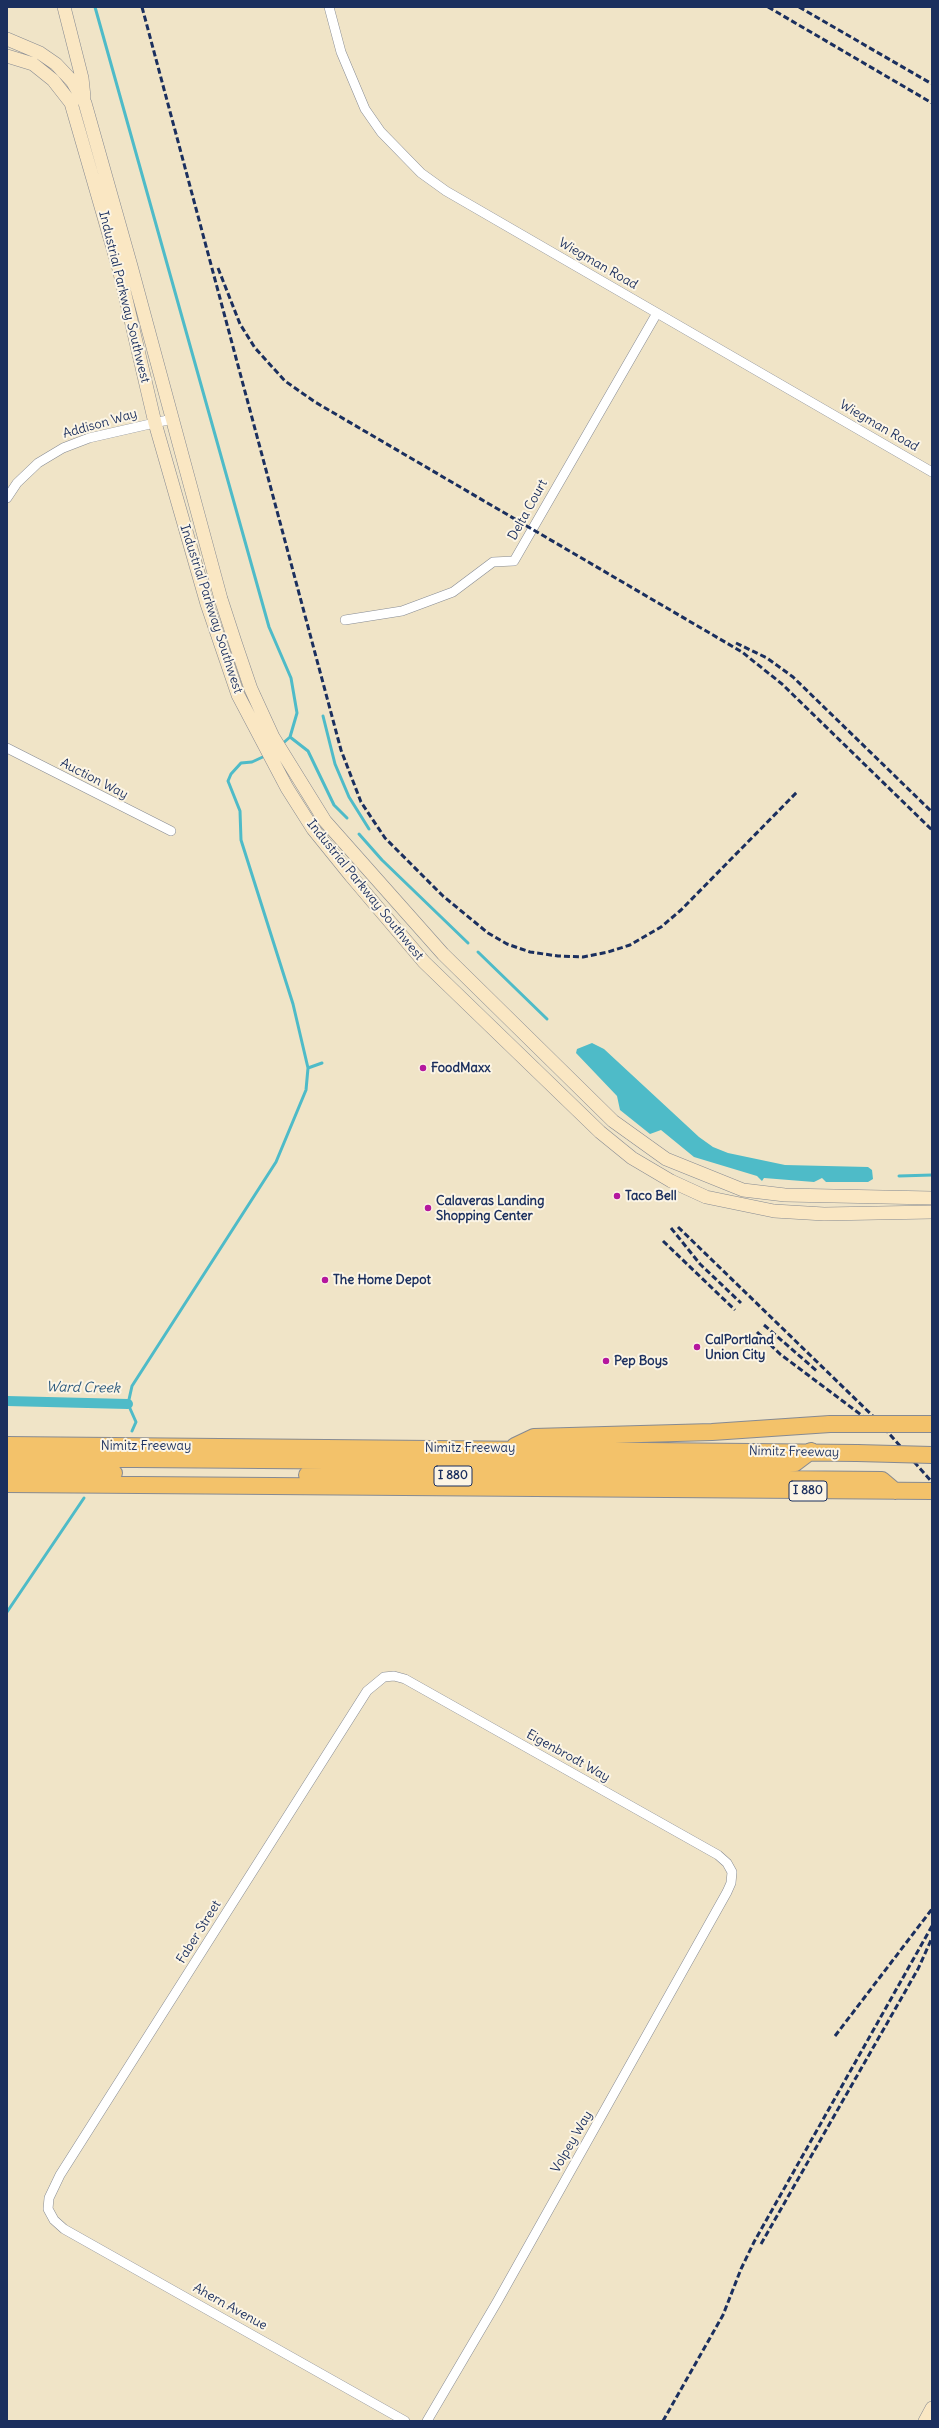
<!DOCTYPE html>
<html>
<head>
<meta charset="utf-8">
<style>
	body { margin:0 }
	#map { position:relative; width:939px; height:2428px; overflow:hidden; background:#f0e4c7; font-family:Delius,sans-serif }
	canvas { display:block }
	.frame { position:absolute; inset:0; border:8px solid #1b2f5e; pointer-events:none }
</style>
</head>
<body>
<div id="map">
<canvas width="939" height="2428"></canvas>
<div class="frame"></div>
</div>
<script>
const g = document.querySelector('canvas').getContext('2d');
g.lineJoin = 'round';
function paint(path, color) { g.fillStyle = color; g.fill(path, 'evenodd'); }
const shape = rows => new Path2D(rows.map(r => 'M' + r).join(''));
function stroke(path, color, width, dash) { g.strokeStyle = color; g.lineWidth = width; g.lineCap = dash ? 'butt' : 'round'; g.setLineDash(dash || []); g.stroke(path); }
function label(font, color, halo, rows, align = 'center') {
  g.font = font + ' Delius,sans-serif'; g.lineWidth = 4; g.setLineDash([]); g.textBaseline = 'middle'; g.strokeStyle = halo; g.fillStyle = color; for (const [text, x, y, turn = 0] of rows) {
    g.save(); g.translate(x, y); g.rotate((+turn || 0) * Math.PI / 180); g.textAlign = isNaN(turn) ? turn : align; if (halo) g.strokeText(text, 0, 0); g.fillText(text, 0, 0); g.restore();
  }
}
paint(shape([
	[592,1043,604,1049,699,1137,713,1147,728,1153,785,1165,868,1167,872,1170,873,1179,868,1182,826,1182,822,1178,814,1182,764,1178,762,1181,757,1176,694,1157,661,1130,650,1134,620,1110,617,1096,576,1053,577,1049]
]), '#4ebbc8');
stroke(shape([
	[95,7,269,627,291,678,297,713,290,737,281,745],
	[323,716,335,764,349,797,369,829],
	[290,737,308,751,334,805,347,818],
	[359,834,382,860,468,943],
	[478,952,547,1019],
	[308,1068,322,1063],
	[899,1176,932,1175],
	[132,1431,136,1422,128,1404,132,1386,276,1162,306,1090,308,1068,293,1004,241,840,240,811,228,781,231,774,241,763,252,762,267,755],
	[7,1612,84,1498]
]), '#4ebbc8', 3);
stroke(shape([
	[7,1401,128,1404]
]), '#4ebbc8', 10);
const minor = shape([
	[329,7,341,52,365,109,381,132,421,173,446,191,932,472],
	[7,498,17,483,38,463,63,448,89,438,172,419],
	[345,620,402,611,453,592,493,562,514,561,657,313],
	[7,748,171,831],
	[405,2421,64,2229,54,2220,48,2209,49,2198,60,2175,367,1691,384,1677,394,1676,405,1679,718,1855,727,1863,732,1872,731,1883,727,1892,497,2302,427,2421]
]);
const secondary = shape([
	[64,7,82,78,84,97],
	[7,39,40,53,56,64,72,81,85,103,131,266,221,599,235,642,251,689,273,737,325,821,443,954,613,1121,666,1159,743,1190,785,1195,932,1198],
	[7,56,33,64,53,80,71,103,119,269,155,423,207,604,238,695,287,788,313,829,351,876,424,962,600,1132,632,1158,671,1181,706,1197,774,1211,824,1214,932,1212],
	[925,2421,932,2408]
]);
const motorway = shape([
	[7,1445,857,1453],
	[515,1446,534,1437,712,1432,830,1424],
	[7,1458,772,1464,795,1463,811,1451],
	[7,1472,114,1473],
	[307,1475,882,1480,895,1491],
	[7,1484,932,1491]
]);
stroke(minor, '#868a92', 10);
stroke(secondary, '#868a92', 14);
stroke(motorway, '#868a92', 18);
stroke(minor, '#fff', 9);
stroke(secondary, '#fae7c3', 13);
stroke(motorway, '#f3c26a', 16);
stroke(shape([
	[142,7,341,750,361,802,385,838,443,896,488,933,507,944,530,952,558,956,583,957,608,952,630,945,661,927,681,910,797,792],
	[768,7,932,103],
	[799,7,932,84],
	[218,268,240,324,255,348,285,381,315,402,742,652,782,684,932,830],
	[736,643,767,658,793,677,932,812],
	[678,1227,877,1420,932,1482],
	[671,1228,700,1264,741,1303],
	[663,1241,735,1310],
	[764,1325,818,1372],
	[757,1332,780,1354,872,1423],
	[835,2036,932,1909],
	[761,2244,918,1969,932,1938],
	[663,2421,723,2315,741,2269,754,2242,932,1926]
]), '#1b2f5e', 3, [6, 3]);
const motorwayBridge = shape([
	[830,1424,932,1424],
	[857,1453,932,1455]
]);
stroke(motorwayBridge, '#868a92', 18, []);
stroke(motorwayBridge, '#f3c26a', 16);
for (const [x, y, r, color] of [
	[423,1068,4,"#b5179e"],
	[617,1196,4,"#b5179e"],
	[428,1208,4,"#b5179e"],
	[325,1280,4,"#b5179e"],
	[697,1347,4,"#b5179e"],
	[606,1361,4,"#b5179e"]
]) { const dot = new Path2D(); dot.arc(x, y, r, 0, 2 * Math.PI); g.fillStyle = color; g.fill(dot); stroke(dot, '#fcf5e5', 1.5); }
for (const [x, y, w] of [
	[453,1476,38],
	[808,1491,38]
]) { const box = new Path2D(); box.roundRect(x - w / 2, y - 10, w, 20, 3); g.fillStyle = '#fcf5e5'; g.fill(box); stroke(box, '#1b2f5e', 1); }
label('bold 12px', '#1b2f5e', null, [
	["I 880",453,1476],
	["I 880",808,1491]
]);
label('13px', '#1b2f5e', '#fcf5e5', [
	["Wiegman Road",598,264,30],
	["Industrial Parkway Southwest",124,297,76],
	["Addison Way",100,424,-16],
	["Wiegman Road",879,426,30],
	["Delta Court",528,510,-61],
	["Industrial Parkway Southwest",211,609,72],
	["Auction Way",94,779,27],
	["Industrial Parkway Southwest",365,890,51],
	["Nimitz Freeway",146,1446],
	["Nimitz Freeway",470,1448],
	["Nimitz Freeway",794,1452,1],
	["Eigenbrodt Way",568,1756,29],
	["Faber Street",199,1932,-58],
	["Volpey Way",572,2142,-60],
	["Ahern Avenue",230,2307,29]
]);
label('bold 13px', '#1b2f5e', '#fcf5e5', [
	["FoodMaxx",431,1068],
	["Taco Bell",625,1196],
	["Calaveras Landing",436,1201],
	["Shopping Center",436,1216],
	["The Home Depot",333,1280],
	["CalPortland",705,1340],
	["Union City",705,1355],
	["Pep Boys",614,1361]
], 'left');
label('italic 14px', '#2a597e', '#fcf5e5', [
	["Ward Creek",83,1388,1]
]);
</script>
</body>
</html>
